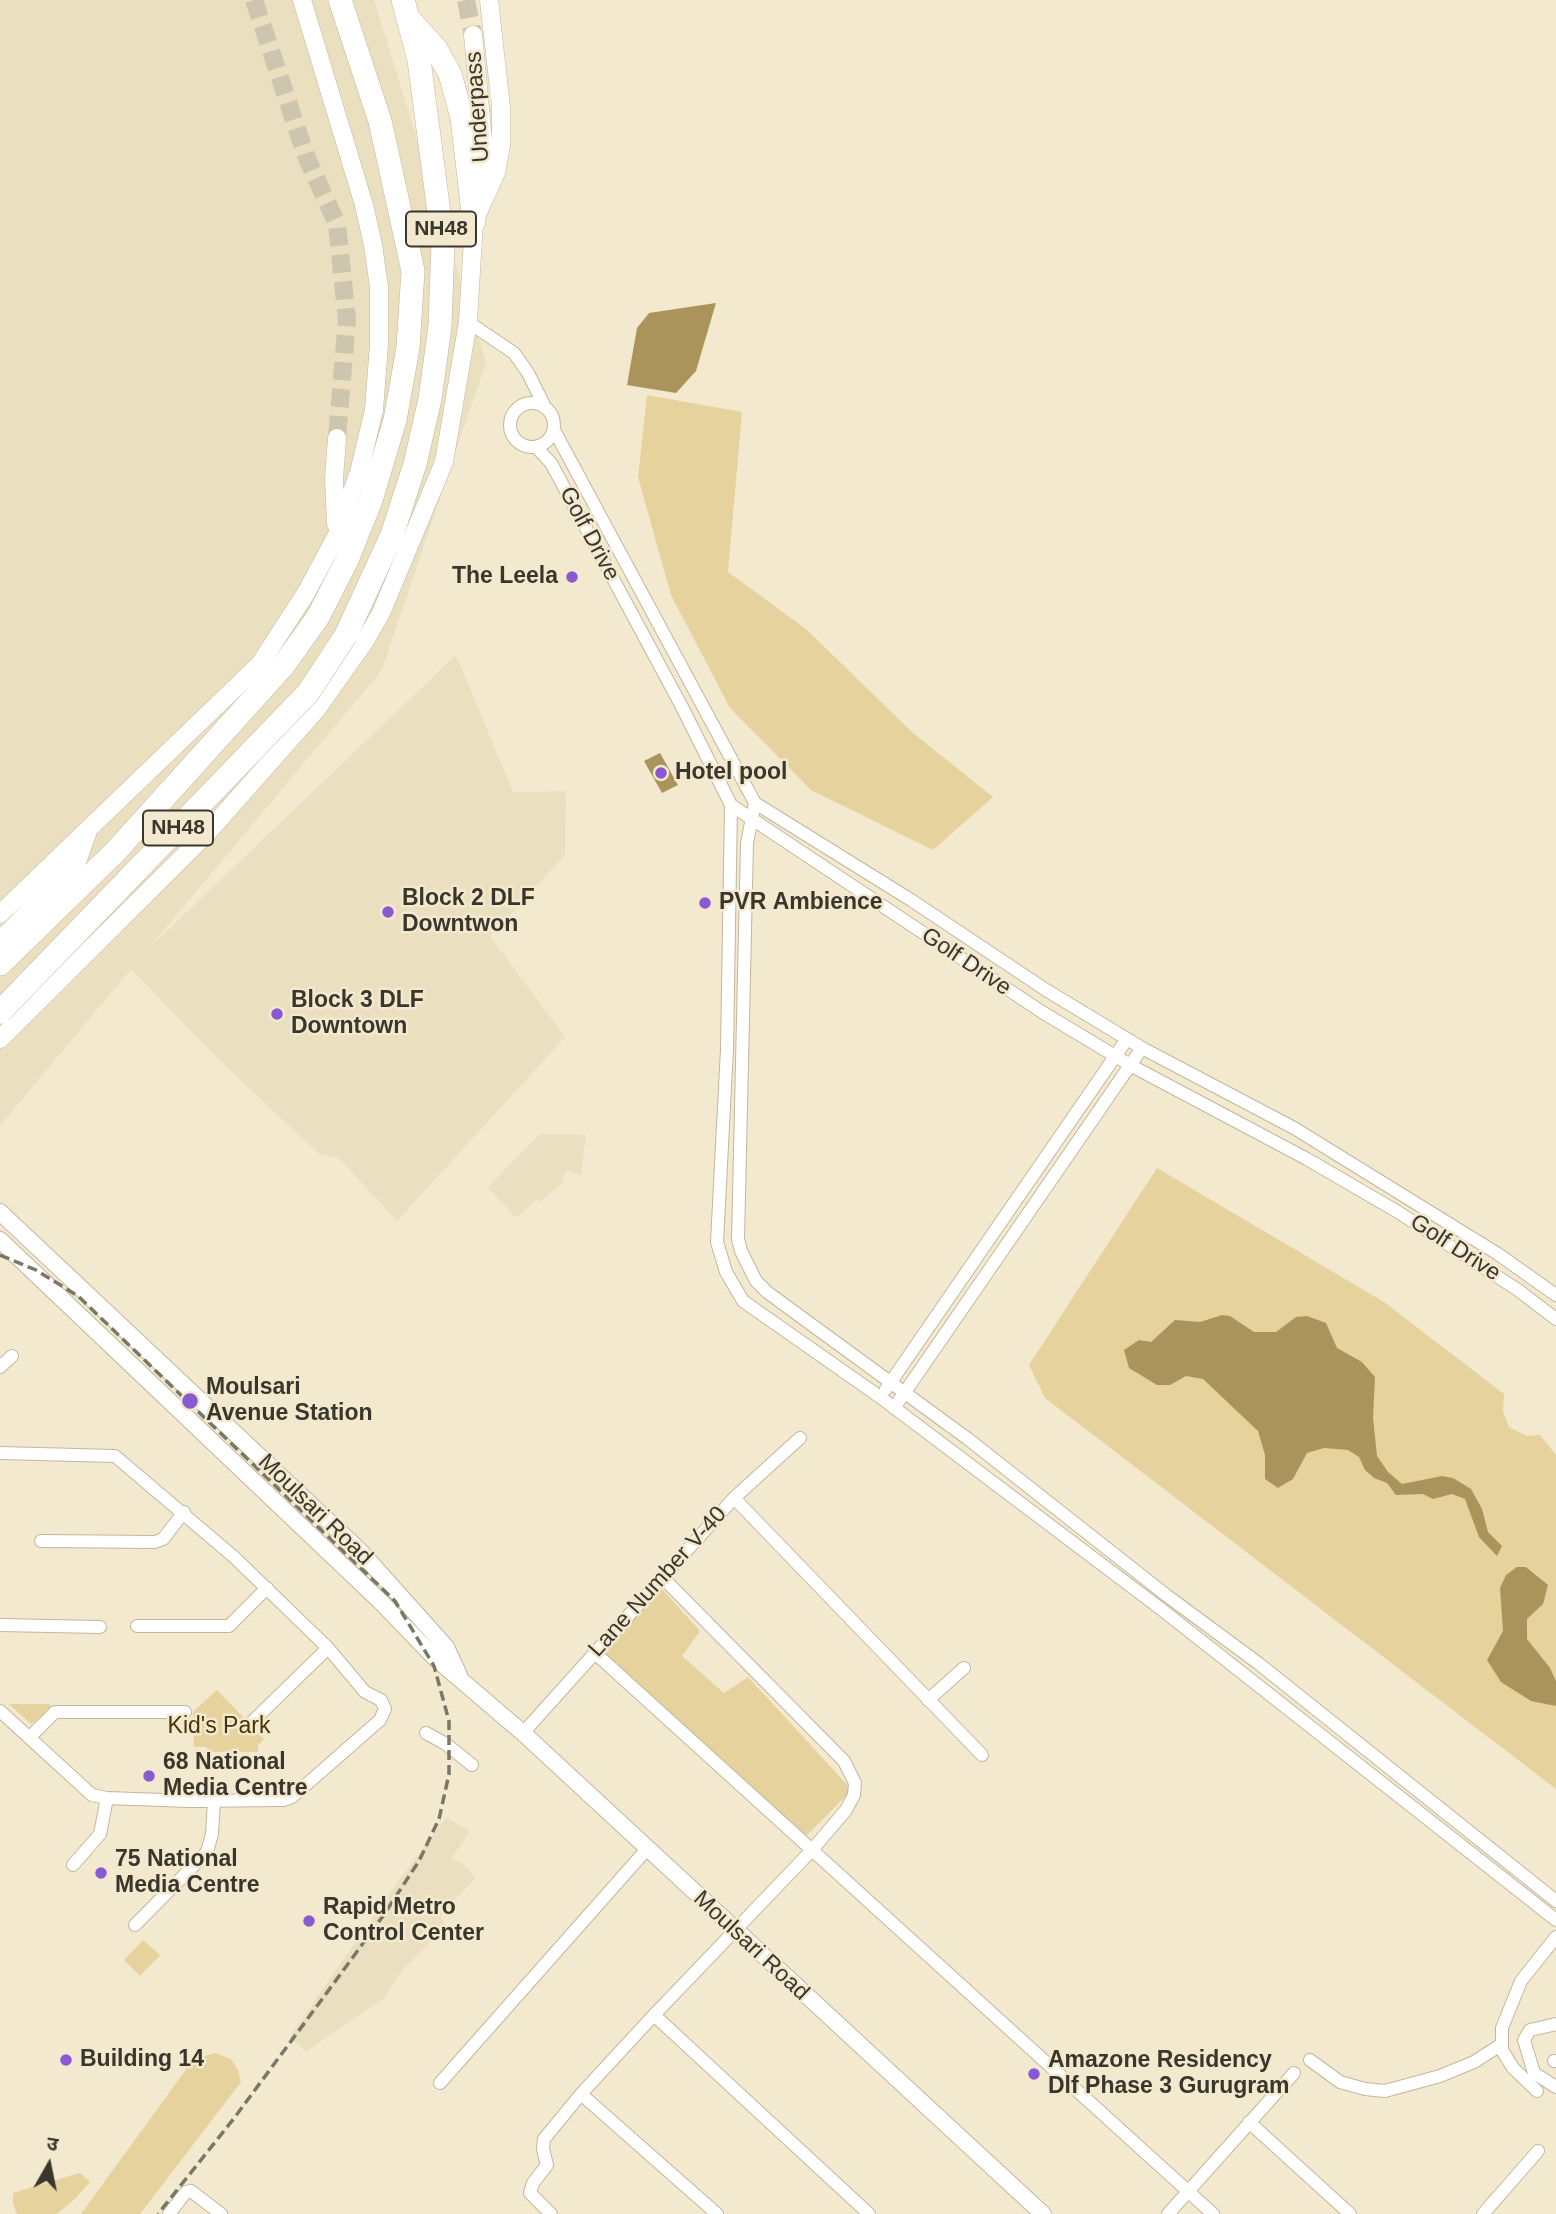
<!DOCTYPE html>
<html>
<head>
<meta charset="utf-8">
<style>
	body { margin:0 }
	#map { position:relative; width:1556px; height:2214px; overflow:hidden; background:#f3e9cf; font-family:Helvetica,"Noto Sans Devanagari",sans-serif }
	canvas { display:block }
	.north { position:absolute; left:14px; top:2130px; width:70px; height:70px; -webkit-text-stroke:5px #f3e9cf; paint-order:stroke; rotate:9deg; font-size:19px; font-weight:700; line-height:28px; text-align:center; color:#3a362c }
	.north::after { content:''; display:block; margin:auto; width:24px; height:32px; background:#3a362c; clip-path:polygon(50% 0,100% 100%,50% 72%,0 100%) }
</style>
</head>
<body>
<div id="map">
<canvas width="1556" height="2214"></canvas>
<div class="north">उ</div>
</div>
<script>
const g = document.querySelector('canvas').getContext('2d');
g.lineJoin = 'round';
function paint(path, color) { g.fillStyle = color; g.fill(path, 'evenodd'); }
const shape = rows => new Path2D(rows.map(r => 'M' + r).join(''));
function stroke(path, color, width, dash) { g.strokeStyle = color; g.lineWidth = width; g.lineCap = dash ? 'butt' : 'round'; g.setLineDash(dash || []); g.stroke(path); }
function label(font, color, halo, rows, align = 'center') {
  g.font = font + ' Helvetica,sans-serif'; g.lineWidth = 5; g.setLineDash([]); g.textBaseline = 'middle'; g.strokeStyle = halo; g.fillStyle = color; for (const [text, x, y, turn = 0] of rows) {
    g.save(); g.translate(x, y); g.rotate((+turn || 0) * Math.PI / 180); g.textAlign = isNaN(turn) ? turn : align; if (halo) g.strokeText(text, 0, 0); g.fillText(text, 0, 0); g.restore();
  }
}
paint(shape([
	[0,0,374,0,486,362,382,670,147,950,456,655,513,792,566,791,565,855,490,936,565,1037,397,1221,340,1159,319,1154,216,1057,131,969,0,1126],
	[540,1134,586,1135,581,1175,568,1171,561,1177,564,1181,541,1201,537,1199,516,1218,488,1187],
	[446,1818,470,1831,451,1859,463,1863,475,1878,440,1916,446,1925,402,1971,383,1999,306,2051,289,2038,394,1887]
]), '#eadfbe');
paint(shape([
	[647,395,742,412,728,572,806,629,913,733,993,797,933,850,811,790,730,708,671,595,638,477],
	[1157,1168,1384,1302,1504,1394,1503,1411,1509,1427,1527,1436,1540,1435,1556,1455,1556,1789,1045,1398,1029,1365],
	[662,1589,700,1631,682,1656,724,1693,748,1677,852,1790,800,1842,603,1651],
	[217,1690,264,1739,258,1745,258,1752,207,1752,207,1747,194,1747,193,1712],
	[9,1704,50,1704,51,1709,31,1724],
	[143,1940,160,1955,140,1976,124,1960],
	[215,2053,231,2059,238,2070,241,2082,140,2214,81,2214,190,2064,201,2057],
	[80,2173,90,2182,77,2197,57,2214,17,2214,13,2204,13,2193]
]), '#e6d29d');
paint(shape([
	[716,303,696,371,676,393,627,385,637,328,649,313],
	[660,753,678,785,662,793,644,761],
	[1222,1315,1230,1316,1254,1332,1276,1332,1296,1317,1307,1316,1326,1323,1337,1348,1362,1362,1375,1377,1373,1418,1377,1456,1388,1472,1402,1484,1442,1476,1453,1478,1471,1489,1482,1509,1488,1532,1502,1546,1497,1556,1479,1537,1465,1499,1452,1494,1433,1499,1423,1494,1396,1495,1387,1483,1374,1478,1365,1470,1359,1457,1348,1450,1324,1448,1307,1453,1293,1479,1278,1488,1265,1479,1265,1455,1258,1431,1203,1379,1186,1376,1170,1385,1157,1385,1129,1368,1124,1350,1139,1340,1151,1342,1175,1320,1200,1322],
	[1517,1567,1526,1567,1548,1585,1543,1604,1527,1619,1527,1639,1550,1668,1556,1681,1556,1706,1531,1701,1501,1682,1487,1660,1503,1631,1500,1588,1506,1575]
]), '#aa945c');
stroke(shape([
	[254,0,306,156,337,224,347,320,337,438],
	[466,0,473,35]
]), '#cec5ae', 18, [18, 9]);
const minor = shape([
	[468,322,514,353,528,373,545,407],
	'510 425a22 22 0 1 1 44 0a22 22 0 1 1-44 0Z',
	[554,430,755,803,911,900,1046,990,1142,1048,1294,1128,1498,1254,1556,1295],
	[536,447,551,463,682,707,731,805,1042,1012,1130,1065,1307,1159,1398,1212,1518,1290,1556,1319],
	[755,803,747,843,738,1239,741,1251,756,1281,767,1292,968,1439,1166,1595,1258,1663,1556,1901],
	[731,805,727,1049,717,1242,726,1272,743,1301,880,1397,1161,1609,1556,1920],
	[0,1367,12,1356],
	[886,1389,1127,1039],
	[894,1408,1142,1048],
	[0,1453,115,1456,234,1557,328,1648,365,1692,381,1700,385,1709,380,1720,292,1797,284,1800,189,1801,107,1798,92,1795,0,1711],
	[734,1498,982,1755],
	[41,1541,155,1542,163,1539,184,1512],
	[0,1625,100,1627],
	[137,1626,229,1626,267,1588],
	[595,1653,1213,2214],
	[928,1700,964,1668],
	[253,1721,328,1648],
	[426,1733,446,1744,472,1765],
	[523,1733,734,1498,800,1438],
	[30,1737,55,1712,185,1712],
	[73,1865,100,1834,107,1798],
	[135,1925,207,1852,212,1834,214,1800],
	[654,2015,869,2214],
	[1556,2024,1530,2030,1524,2040,1534,2073,1556,2087],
	[1310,2060,1340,2082,1365,2089,1385,2091,1440,2076,1474,2062,1502,2044],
	[1554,2061,1556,2061],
	[440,2083,647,1849],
	[1537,2091,1513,2068,1502,2050,1502,2028,1521,1981,1556,1937],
	[581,2094,717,2214],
	[1249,2122,1350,2214],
	[169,2214,186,2192,191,2191,221,2214],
	[551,2214,530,2193,533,2183,547,2165,543,2149,544,2139,581,2094,654,2015,812,1850,846,1810,854,1795,855,1783,844,1761,662,1577],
	[1168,2214,1294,2073],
	[1483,2214,1538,2151]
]);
const tertiary = shape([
	[0,1212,360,1551,446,1647,459,1675],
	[0,1240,382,1603,434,1657,523,1733,1043,2214]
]);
const secondary = shape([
	[473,35,483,140,483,170,479,194],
	[336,524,334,479,337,438],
	[0,914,260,664,306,593,337,535,359,472,374,410,379,344,379,287,373,245,364,205,302,0],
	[0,941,77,862,88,831],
	[0,1039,208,832,316,710,365,641,381,613,444,462,468,322,474,221,496,173,501,146,501,107,489,0]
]);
const motorway = shape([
	[410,20,436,49,450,74,462,118,474,221],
	[346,635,392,535,415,464,430,399,440,326,443,243,419,60,403,0],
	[0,964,115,852,283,666,318,617,347,560,371,500,395,420,408,348,413,271,380,121,340,0]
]);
stroke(minor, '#c0b79e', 14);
stroke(tertiary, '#c0b79e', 18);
stroke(secondary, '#c0b79e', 19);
stroke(motorway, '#c0b79e', 24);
stroke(minor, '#fff', 12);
stroke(tertiary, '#fff', 16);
stroke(secondary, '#fff', 18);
stroke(motorway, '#fff', 23);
stroke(shape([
	[0,1255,36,1270,78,1296,395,1601,434,1666,449,1721,449,1774,439,1819,419,1861,383,1916,334,1983,235,2117,158,2214]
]), '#7c7666', 3.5, [10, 5]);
const motorwayBridge = shape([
	[0,1012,308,693,346,635]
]);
stroke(motorwayBridge, '#c0b79e', 24, []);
stroke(motorwayBridge, '#fff', 23);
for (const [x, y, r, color] of [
	[572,577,7,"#8a59d2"],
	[661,773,7,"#8a59d2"],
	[705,903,7,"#8a59d2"],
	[388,912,7,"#8a59d2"],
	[277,1014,7,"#8a59d2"],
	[190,1401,9,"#8a59d2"],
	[149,1776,7,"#8a59d2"],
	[101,1873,7,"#8a59d2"],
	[309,1921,7,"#8a59d2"],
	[66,2060,7,"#8a59d2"],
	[1034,2074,7,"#8a59d2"]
]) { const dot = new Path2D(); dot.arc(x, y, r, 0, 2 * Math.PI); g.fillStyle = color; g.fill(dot); stroke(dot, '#f3e9cf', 2.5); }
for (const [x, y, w] of [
	[441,229,70],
	[178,828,70]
]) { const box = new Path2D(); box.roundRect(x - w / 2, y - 17.5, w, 35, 5); g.fillStyle = '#f3e9cf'; g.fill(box); stroke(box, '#3a362c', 2); }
label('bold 21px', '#3a362c', null, [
	["NH48",441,229],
	["NH48",178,828]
]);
label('23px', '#3a362c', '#f3e9cf', [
	["Underpass",478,107,-94],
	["Golf Drive",589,534,62],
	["Golf Drive",966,962,34],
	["Golf Drive",1455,1248,33],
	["Moulsari Road",315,1510,44],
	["Lane Number V-40",658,1582,-48],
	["Moulsari Road",751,1946,43]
]);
label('bold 23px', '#3a362c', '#f3e9cf', [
	["The Leela",558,577,"right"],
	["Hotel pool",675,773],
	["Block 2 DLF",402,899],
	["Downtwon",402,925],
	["PVR Ambience",719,903],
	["Block 3 DLF",291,1001],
	["Downtown",291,1027],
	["Moulsari",206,1388],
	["Avenue Station",206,1414],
	["68 National",163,1763],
	["Media Centre",163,1789],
	["75 National",115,1860],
	["Media Centre",115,1886],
	["Rapid Metro",323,1908],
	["Control Center",323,1934],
	["Building 14",80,2060],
	["Amazone Residency",1048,2061],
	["Dlf Phase 3 Gurugram",1048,2087]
], 'left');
label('23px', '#453605', '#f3e9cf', [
	["Kid's Park",219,1727]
]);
</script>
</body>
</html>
